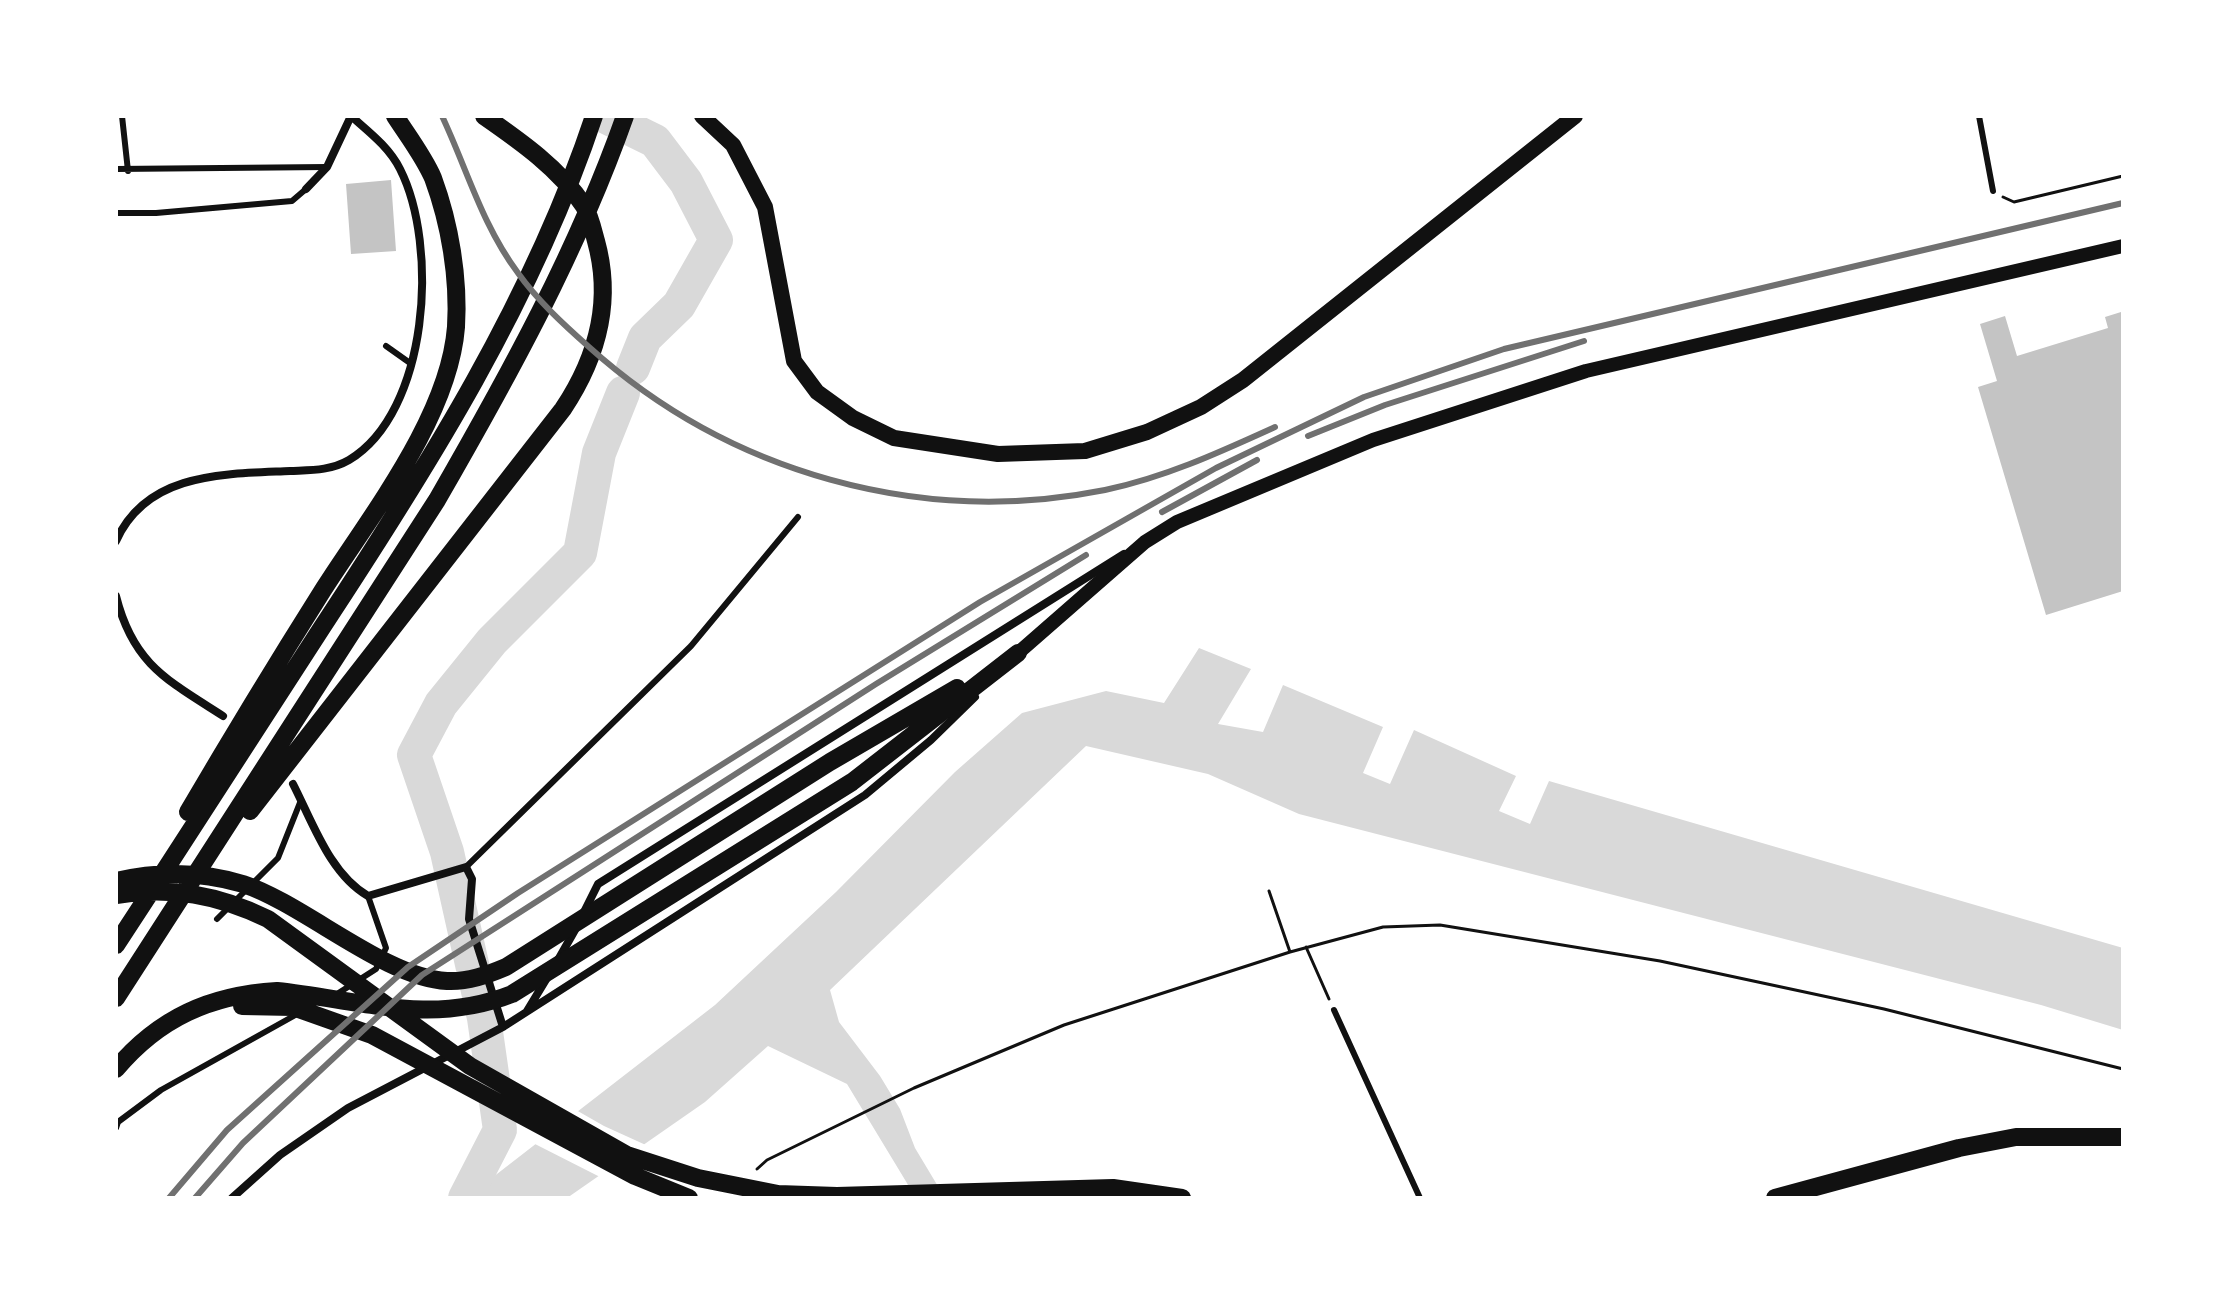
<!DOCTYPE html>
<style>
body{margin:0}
#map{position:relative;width:2239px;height:1314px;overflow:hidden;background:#fff;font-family:"PT Sans",sans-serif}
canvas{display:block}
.frame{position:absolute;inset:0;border:118px solid #fff;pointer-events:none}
</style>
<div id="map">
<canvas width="2239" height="1314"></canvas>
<div class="frame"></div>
</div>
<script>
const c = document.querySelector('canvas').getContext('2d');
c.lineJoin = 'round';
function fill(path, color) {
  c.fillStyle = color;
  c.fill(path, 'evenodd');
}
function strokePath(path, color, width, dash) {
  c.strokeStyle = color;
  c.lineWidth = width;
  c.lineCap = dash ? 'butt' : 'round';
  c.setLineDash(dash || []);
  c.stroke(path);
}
const water = new Path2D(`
 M 1199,648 L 1251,669 L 1218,724 L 1263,732 L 1283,685 L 1383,727 L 1363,773 L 1390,784 L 1414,730 L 1516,776 L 1499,811 L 1530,824 L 1549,781 L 2123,948 L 2123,1030 L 2041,1005 L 1299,814 L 1208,774 L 1086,746 L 830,990 L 839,1022 L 880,1076 L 900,1109 L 915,1148 L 945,1198 L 916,1198 L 847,1084 L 768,1046 L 705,1102 L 567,1198 L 466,1198 L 715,1005 L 836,892 L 955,772 L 1022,713 L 1106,691 L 1164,703 Z`);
const pier = new Path2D(`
 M 576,1110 L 604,1126 L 648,1146 L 602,1178 L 533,1143 Z`);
const river = new Path2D(`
 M 604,116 L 655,141 L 686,182 L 716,240 L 679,305 L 645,338 L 633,368
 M 465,1198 L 500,1130 L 484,1018 L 447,852 L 414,755 L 441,704 L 492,641 L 580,553 L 599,453 L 623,393`);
const building = new Path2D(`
 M 391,180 L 396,251 L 351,254 L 346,184 Z
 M 2121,312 L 2123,591 L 2046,615 L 1978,387 L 1997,381 L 1980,324 L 2005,316 L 2017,356 L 2108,328 L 2105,317 Z`);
const path = new Path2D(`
 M 2003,197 L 2014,202 L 2123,176
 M 1269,891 L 1290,952
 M 1306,947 L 1329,999
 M 757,1169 L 767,1160 L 914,1088 L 1064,1025 L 1290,952 L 1383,927 L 1440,925 L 1660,961 L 1884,1009 L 2123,1069`);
const service = new Path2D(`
 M 122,116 L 128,171
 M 1979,116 L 1993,191
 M 116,169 L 327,167
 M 116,213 L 156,213 L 292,201 L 306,189
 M 386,346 L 410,363
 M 466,867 L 691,646 L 798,517
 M 217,919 L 278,858 L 301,800
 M 337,994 L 376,969 L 386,948 L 368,896
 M 1334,1010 L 1420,1198
 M 116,1128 L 118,1122 L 161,1090 L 299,1013`);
const minor = new Path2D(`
 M 306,189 L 327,167 L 351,116
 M 116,541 C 147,472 224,474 290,471 C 310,470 330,471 349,460 C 429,412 439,246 400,169 C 389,147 369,132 351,116
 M 116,596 C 133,664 167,680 223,716
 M 293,784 C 313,823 330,874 368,896 L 466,867 L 472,879 L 469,919 L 503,1027
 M 583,914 L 598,884 L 1124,554
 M 558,960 L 575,930
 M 527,1011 L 547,978
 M 232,1198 L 280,1155 L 348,1108 L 503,1027 L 865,795 L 931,740 L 975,697`);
const tertiary = new Path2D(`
 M 1018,653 L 1145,542 L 1177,522 L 1373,440 L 1586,371 L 2123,246`);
const secondary = new Path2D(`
 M 702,116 L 733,145 L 765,207 L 794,361 L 817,392 L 853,418 L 894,438 L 998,454 L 1085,451 L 1147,432 L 1201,407 L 1243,380 L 1575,116`);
const primary = new Path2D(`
 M 1775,1198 L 1959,1148 L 2016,1137 L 2123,1137`);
const trunk = new Path2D(`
 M 250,811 L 563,409 C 597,358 613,302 596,241 C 593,230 590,216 584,206 C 560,169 520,141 484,116
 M 188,812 C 232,737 277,663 323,590 C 371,515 449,417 456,327 C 459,278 450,224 433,178 C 424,157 408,136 395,116
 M 116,881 C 159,871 200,871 243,884 C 304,904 385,978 447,981 C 468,982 487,975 506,967 L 830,762 L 957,688
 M 116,895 C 171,886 219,895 268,919 L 470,1066 L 627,1155 L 698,1178 L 778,1194 L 837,1196 L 1113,1188 L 1182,1198
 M 116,945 C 185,840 253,734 321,629 C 427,468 533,300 594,116
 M 116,998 L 437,500 C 509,375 577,252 625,116
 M 242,1006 L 293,1007 L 372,1035 L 635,1176 L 689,1198
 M 116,1069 C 159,1018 210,995 277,991 C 360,1000 431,1026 512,994 L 852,782 L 1018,653`);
const rail = new Path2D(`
 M 442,116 C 467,169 482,225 518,273 C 538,301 563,324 589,347 C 729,473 920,527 1105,490 C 1166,477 1220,452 1275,427
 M 1308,436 L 1385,405 L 1584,341
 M 1162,512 L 1257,460
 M 169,1198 L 227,1130 L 408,967 L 518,893 L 980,602 L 1216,468 L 1364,397 L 1504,349 L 2123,203
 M 195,1198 L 243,1143 L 422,975 L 876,684 L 1086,555`);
fill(water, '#d9d9d9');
fill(pier, '#fff');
strokePath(river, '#d9d9d9', 34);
fill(building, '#c4c4c4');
strokePath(path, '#111', 3);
strokePath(service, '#111', 6);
strokePath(minor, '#111', 8);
strokePath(tertiary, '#111', 14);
strokePath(secondary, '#111', 16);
strokePath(primary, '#111', 18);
strokePath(trunk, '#111', 18);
strokePath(rail, '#707070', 6);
</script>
